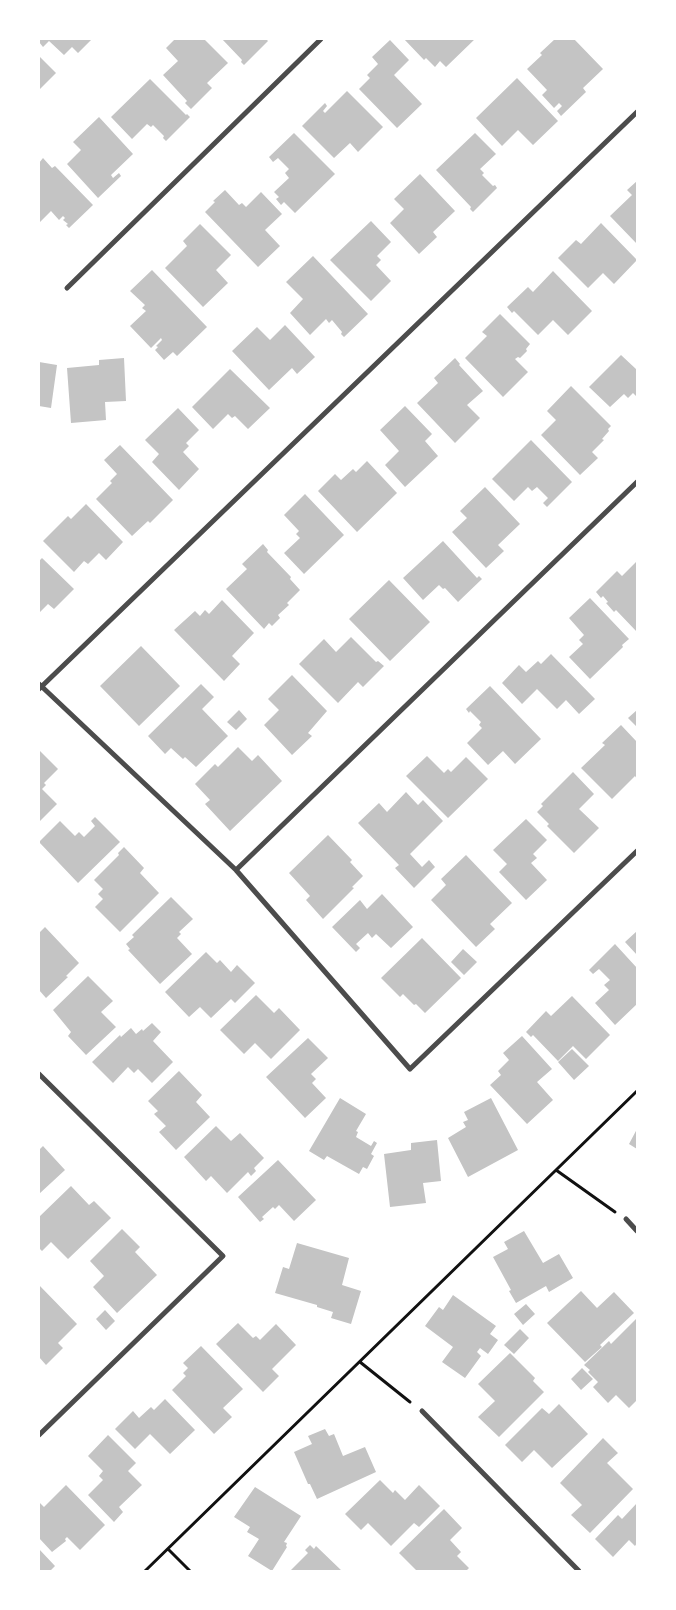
<!DOCTYPE html>
<style>
body{margin:0}
#map{position:relative;width:676px;height:1610px;overflow:hidden;background:#fff;font-family:Signika,sans-serif}
canvas{display:block}
.frame{position:absolute;inset:0;border:40px solid #fff;pointer-events:none}
</style>
<div id="map">
<canvas width="676" height="1610"></canvas>
<div class="frame"></div>
</div>
<script>
const c = document.querySelector('canvas').getContext('2d');
c.lineJoin = 'round';
function fill(path, color) {
  c.fillStyle = color;
  c.fill(path, 'evenodd');
}
function strokePath(path, color, width, dash) {
  c.strokeStyle = color;
  c.lineWidth = width;
  c.lineCap = dash ? 'butt' : 'round';
  c.setLineDash(dash || []);
  c.stroke(path);
}
const building = new Path2D(`
 M 39,39 L 92,39 L 78,53 L 72,47 L 64,55 L 49,41 L 43,47 L 39,42 Z
 M 175,39 L 204,39 L 228,63 L 207,83 L 212,88 L 191,109 L 185,103 L 187,101 L 163,75 L 178,61 L 166,48 Z
 M 222,39 L 266,39 L 268,41 L 244,65 L 241,62 L 242,60 Z
 M 404,39 L 475,39 L 446,67 L 440,61 L 435,67 L 426,58 L 424,60 Z
 M 555,39 L 574,39 L 603,69 L 583,88 L 586,92 L 561,116 L 557,111 L 562,106 L 559,103 L 554,108 L 542,95 L 547,90 L 527,69 L 542,55 L 540,53 Z
 M 390,40 L 409,60 L 394,75 L 422,104 L 397,128 L 359,89 L 370,78 L 367,75 L 378,64 L 372,57 Z
 M 39,56 L 56,73 L 39,90 Z
 M 517,78 L 558,121 L 533,145 L 518,130 L 502,146 L 476,118 Z
 M 150,79 L 186,115 L 187,114 L 190,117 L 166,141 L 163,138 L 164,136 L 153,125 L 151,127 L 147,124 L 132,139 L 111,117 Z
 M 347,91 L 383,127 L 358,152 L 350,143 L 334,158 L 302,126 L 325,103 L 327,106 L 323,111 L 325,113 Z
 M 99,117 L 133,154 L 111,175 L 113,178 L 119,173 L 121,176 L 98,198 L 67,164 L 81,150 L 73,142 Z
 M 294,133 L 335,174 L 295,213 L 284,202 L 281,205 L 276,199 L 279,197 L 274,192 L 289,178 L 285,173 L 289,169 L 278,158 L 273,162 L 269,157 Z
 M 475,133 L 496,154 L 480,169 L 484,173 L 482,175 L 493,186 L 495,185 L 497,188 L 473,212 L 470,209 L 471,207 L 436,170 Z
 M 43,158 L 52,168 L 55,166 L 93,205 L 69,228 L 66,225 L 68,224 L 63,220 L 65,218 L 63,216 L 59,220 L 51,211 L 39,223 L 39,163 Z
 M 420,174 L 455,211 L 433,232 L 437,237 L 419,254 L 390,223 L 404,209 L 394,199 Z
 M 637,181 L 637,244 L 610,216 L 632,195 L 627,190 Z
 M 225,190 L 239,205 L 242,203 L 246,207 L 261,192 L 282,214 L 265,230 L 280,246 L 258,267 L 205,212 L 215,202 L 213,201 Z
 M 371,221 L 391,242 L 377,256 L 381,260 L 376,265 L 391,281 L 371,301 L 330,260 Z
 M 601,223 L 637,260 L 614,284 L 603,273 L 588,288 L 558,258 L 576,240 L 581,244 Z
 M 200,224 L 231,255 L 216,270 L 228,283 L 203,307 L 165,268 L 187,246 L 183,241 Z
 M 313,256 L 368,314 L 344,337 L 341,334 L 342,332 L 332,320 L 329,323 L 326,319 L 310,335 L 290,313 L 303,299 L 286,282 Z
 M 152,270 L 207,327 L 177,356 L 173,352 L 164,360 L 155,350 L 158,347 L 156,346 L 162,340 L 161,338 L 151,348 L 130,326 L 146,311 L 142,308 L 145,305 L 130,291 Z
 M 553,271 L 592,311 L 568,335 L 553,320 L 538,335 L 514,311 L 512,313 L 507,307 L 528,287 L 533,292 Z
 M 500,314 L 530,344 L 526,349 L 527,351 L 520,358 L 518,357 L 515,359 L 528,372 L 503,397 L 465,358 L 487,336 L 482,332 Z
 M 285,325 L 315,357 L 297,374 L 292,368 L 269,390 L 232,351 L 257,327 L 270,340 Z
 M 621,355 L 636,369 L 637,367 L 637,397 L 633,393 L 628,398 L 624,394 L 610,407 L 589,387 Z
 M 124,358 L 126,401 L 105,402 L 106,420 L 71,423 L 67,368 L 99,365 L 99,360 Z
 M 455,358 L 460,364 L 459,365 L 483,391 L 467,405 L 480,418 L 455,443 L 417,403 L 438,383 L 434,378 Z
 M 39,362 L 57,365 L 51,408 L 39,406 Z
 M 230,369 L 270,408 L 248,429 L 235,416 L 232,418 L 228,414 L 213,429 L 192,407 Z
 M 571,386 L 611,426 L 608,429 L 609,431 L 602,439 L 604,440 L 592,452 L 598,458 L 580,475 L 541,435 L 556,420 L 547,411 Z
 M 405,406 L 432,434 L 425,441 L 438,456 L 405,487 L 385,465 L 399,451 L 380,430 Z
 M 178,408 L 199,430 L 186,443 L 189,446 L 183,452 L 199,469 L 179,490 L 152,462 L 159,454 L 145,440 Z
 M 531,440 L 572,482 L 547,507 L 543,503 L 548,498 L 537,487 L 532,491 L 528,487 L 514,501 L 492,479 Z
 M 120,445 L 173,500 L 150,523 L 148,521 L 132,536 L 96,499 L 112,483 L 110,481 L 117,474 L 104,460 Z
 M 367,461 L 397,493 L 357,532 L 318,491 L 335,474 L 341,480 L 353,469 L 356,472 Z
 M 485,487 L 520,524 L 498,545 L 504,551 L 486,568 L 452,532 L 467,518 L 460,511 Z
 M 305,494 L 344,535 L 304,574 L 284,553 L 300,538 L 296,534 L 299,531 L 284,515 Z
 M 86,504 L 123,542 L 106,560 L 99,553 L 88,564 L 84,561 L 74,572 L 43,541 L 68,516 L 71,519 Z
 M 443,541 L 477,578 L 479,576 L 482,579 L 458,602 L 445,588 L 443,589 L 439,585 L 423,600 L 403,578 Z
 M 263,544 L 268,550 L 267,552 L 291,577 L 290,579 L 300,590 L 287,603 L 289,605 L 278,615 L 280,618 L 272,626 L 269,623 L 264,629 L 226,589 L 247,569 L 242,564 Z
 M 42,558 L 74,589 L 54,609 L 48,604 L 39,613 L 39,561 Z
 M 637,561 L 637,632 L 616,610 L 614,612 L 606,603 L 608,602 L 603,596 L 601,598 L 596,592 L 617,571 L 622,576 Z
 M 389,580 L 430,622 L 390,661 L 349,619 Z
 M 590,598 L 629,639 L 622,645 L 623,647 L 590,679 L 569,657 L 583,644 L 579,640 L 584,635 L 569,618 Z
 M 222,600 L 254,633 L 232,656 L 240,664 L 224,681 L 174,630 L 195,611 L 200,616 L 205,610 L 209,614 Z
 M 351,637 L 376,662 L 378,661 L 384,666 L 363,687 L 358,682 L 338,703 L 299,664 L 324,639 L 336,652 Z
 M 141,646 L 180,686 L 139,726 L 100,686 Z
 M 551,654 L 595,699 L 579,714 L 566,700 L 557,709 L 537,689 L 522,704 L 502,683 L 519,665 L 526,672 L 538,661 L 541,664 Z
 M 292,675 L 327,711 L 308,733 L 312,736 L 292,755 L 264,725 L 279,710 L 268,699 Z
 M 201,684 L 214,697 L 202,709 L 228,736 L 196,767 L 185,757 L 183,759 L 171,748 L 165,754 L 148,736 Z
 M 490,686 L 541,739 L 515,764 L 503,751 L 488,765 L 467,743 L 482,728 L 479,725 L 481,722 L 470,711 L 469,713 L 466,709 Z
 M 239,710 L 247,719 L 236,730 L 227,722 Z
 M 637,710 L 637,727 L 628,718 Z
 M 621,725 L 637,742 L 637,779 L 635,776 L 612,799 L 581,768 L 605,745 L 602,743 Z
 M 238,747 L 252,761 L 258,755 L 282,781 L 230,831 L 205,804 L 210,800 L 195,784 L 215,764 L 218,767 Z
 M 39,750 L 58,769 L 44,783 L 46,785 L 42,789 L 57,804 L 39,822 Z
 M 427,756 L 444,773 L 448,769 L 451,772 L 466,757 L 488,779 L 448,818 L 406,776 Z
 M 573,772 L 594,794 L 579,809 L 599,828 L 574,853 L 547,826 L 549,824 L 537,812 L 543,806 L 541,804 Z
 M 406,792 L 418,805 L 423,800 L 443,821 L 410,854 L 422,867 L 429,860 L 435,867 L 414,888 L 395,868 L 399,865 L 358,823 L 379,803 L 387,812 Z
 M 95,817 L 120,842 L 78,883 L 39,842 L 60,821 L 75,836 L 79,832 L 84,837 L 95,826 L 91,821 Z
 M 526,819 L 547,840 L 533,854 L 537,858 L 531,863 L 547,880 L 526,900 L 499,872 L 507,864 L 493,850 Z
 M 328,835 L 352,860 L 350,862 L 363,876 L 352,887 L 354,888 L 323,919 L 306,900 L 310,896 L 289,873 Z
 M 124,847 L 144,868 L 140,873 L 159,893 L 120,932 L 95,907 L 103,899 L 98,894 L 103,889 L 94,880 L 119,855 L 118,853 Z
 M 466,855 L 512,903 L 490,924 L 495,929 L 476,947 L 431,900 L 446,885 L 441,879 Z
 M 382,894 L 413,927 L 391,948 L 376,934 L 372,938 L 368,933 L 356,944 L 360,948 L 356,952 L 332,927 L 360,900 L 367,909 Z
 M 171,897 L 193,919 L 179,932 L 181,934 L 177,938 L 192,954 L 160,984 L 128,950 L 130,949 L 126,944 L 134,937 L 132,935 Z
 M 45,927 L 79,963 L 66,976 L 68,977 L 46,998 L 39,990 L 39,933 Z
 M 637,931 L 637,955 L 625,942 Z
 M 422,938 L 461,978 L 425,1013 L 416,1004 L 414,1005 L 403,994 L 400,997 L 381,978 Z
 M 615,944 L 637,968 L 637,1004 L 615,1025 L 595,1003 L 609,990 L 604,985 L 610,980 L 599,969 L 593,974 L 589,970 Z
 M 463,949 L 477,962 L 464,975 L 451,962 Z
 M 206,952 L 217,963 L 220,960 L 231,972 L 237,965 L 255,983 L 235,1003 L 231,999 L 211,1018 L 200,1007 L 189,1017 L 165,992 Z
 M 88,976 L 113,1001 L 101,1012 L 116,1027 L 86,1055 L 68,1036 L 71,1032 L 53,1010 Z
 M 256,995 L 274,1013 L 279,1008 L 300,1030 L 271,1059 L 255,1043 L 244,1054 L 220,1030 Z
 M 572,996 L 610,1035 L 586,1059 L 573,1046 L 558,1061 L 533,1035 L 531,1037 L 526,1032 L 546,1011 L 551,1016 Z
 M 152,1023 L 161,1032 L 153,1041 L 173,1062 L 152,1083 L 138,1069 L 134,1073 L 128,1067 L 113,1083 L 92,1062 L 120,1035 L 121,1037 L 131,1028 L 136,1034 L 142,1029 L 143,1031 Z
 M 522,1036 L 552,1069 L 537,1082 L 553,1100 L 527,1124 L 490,1085 L 501,1075 L 498,1071 L 509,1060 L 503,1053 Z
 M 308,1038 L 328,1058 L 311,1074 L 316,1079 L 312,1083 L 326,1098 L 305,1118 L 266,1077 Z
 M 572,1049 L 589,1066 L 574,1080 L 558,1062 Z
 M 179,1071 L 202,1095 L 196,1102 L 210,1117 L 176,1150 L 159,1132 L 166,1126 L 154,1114 L 158,1111 L 148,1101 Z
 M 340,1098 L 366,1114 L 356,1131 L 358,1132 L 356,1137 L 371,1146 L 374,1141 L 377,1143 L 371,1154 L 374,1156 L 367,1169 L 363,1167 L 359,1174 L 327,1156 L 324,1160 L 309,1151 Z
 M 491,1098 L 518,1150 L 468,1177 L 448,1138 L 466,1127 L 463,1122 L 468,1120 L 464,1112 Z
 M 216,1126 L 231,1141 L 240,1133 L 264,1158 L 254,1168 L 256,1171 L 251,1176 L 248,1172 L 227,1193 L 211,1176 L 206,1181 L 184,1157 Z
 M 637,1129 L 637,1149 L 629,1144 Z
 M 437,1140 L 441,1181 L 423,1183 L 426,1203 L 390,1207 L 384,1154 L 411,1150 L 411,1143 Z
 M 43,1146 L 65,1170 L 39,1194 L 39,1150 Z
 M 278,1160 L 316,1200 L 294,1221 L 279,1205 L 275,1209 L 273,1207 L 262,1217 L 264,1219 L 260,1222 L 238,1197 Z
 M 71,1186 L 89,1205 L 94,1201 L 111,1218 L 68,1259 L 51,1242 L 42,1251 L 39,1248 L 39,1217 Z
 M 122,1229 L 140,1247 L 135,1252 L 157,1275 L 117,1313 L 93,1287 L 104,1276 L 90,1261 Z
 M 524,1231 L 543,1263 L 559,1254 L 573,1278 L 549,1292 L 546,1286 L 516,1303 L 509,1291 L 511,1290 L 493,1257 L 508,1249 L 504,1242 Z
 M 297,1243 L 349,1258 L 342,1285 L 361,1291 L 351,1324 L 331,1318 L 333,1312 L 317,1307 L 317,1305 L 275,1293 L 283,1267 L 289,1269 Z
 M 39,1285 L 77,1324 L 58,1343 L 63,1348 L 46,1365 L 39,1357 Z
 M 581,1291 L 597,1308 L 614,1292 L 634,1313 L 600,1345 L 602,1347 L 585,1362 L 547,1323 Z
 M 453,1295 L 496,1326 L 490,1334 L 498,1340 L 488,1354 L 480,1348 L 477,1352 L 481,1356 L 465,1378 L 442,1362 L 453,1347 L 425,1326 L 439,1307 L 443,1310 Z
 M 526,1304 L 535,1314 L 523,1325 L 514,1314 Z
 M 105,1310 L 115,1321 L 106,1330 L 96,1319 Z
 M 637,1318 L 637,1400 L 629,1408 L 616,1395 L 608,1403 L 593,1387 L 598,1382 L 588,1372 L 590,1370 L 584,1365 L 609,1341 L 611,1344 Z
 M 238,1323 L 253,1338 L 256,1336 L 260,1340 L 276,1324 L 296,1345 L 272,1369 L 279,1376 L 263,1392 L 216,1344 Z
 M 520,1329 L 529,1338 L 514,1354 L 504,1345 Z
 M 201,1346 L 243,1389 L 223,1408 L 232,1417 L 214,1434 L 172,1390 L 186,1376 L 183,1373 L 188,1368 L 183,1363 Z
 M 510,1353 L 535,1378 L 533,1381 L 544,1392 L 499,1437 L 478,1417 L 495,1401 L 478,1384 Z
 M 582,1368 L 593,1379 L 581,1390 L 571,1379 Z
 M 165,1399 L 195,1430 L 170,1454 L 150,1434 L 135,1449 L 115,1429 L 133,1411 L 139,1418 L 151,1407 L 154,1410 Z
 M 559,1404 L 588,1434 L 552,1468 L 534,1450 L 522,1462 L 505,1445 L 542,1408 L 549,1414 Z
 M 325,1429 L 329,1436 L 334,1434 L 343,1456 L 365,1447 L 376,1472 L 317,1499 L 310,1484 L 308,1484 L 294,1452 L 312,1444 L 308,1436 Z
 M 108,1435 L 136,1463 L 128,1471 L 142,1485 L 119,1507 L 123,1512 L 114,1522 L 88,1495 L 103,1480 L 99,1476 L 103,1471 L 88,1456 Z
 M 603,1438 L 618,1453 L 607,1463 L 633,1489 L 590,1533 L 571,1515 L 582,1505 L 560,1483 Z
 M 380,1480 L 393,1493 L 395,1490 L 405,1500 L 419,1485 L 440,1506 L 419,1527 L 414,1523 L 391,1546 L 368,1523 L 361,1530 L 345,1514 Z
 M 66,1485 L 105,1525 L 80,1550 L 67,1537 L 65,1539 L 66,1541 L 52,1552 L 39,1538 L 39,1502 L 44,1507 Z
 M 255,1487 L 301,1516 L 284,1542 L 287,1543 L 286,1546 L 287,1547 L 272,1571 L 248,1556 L 259,1539 L 247,1532 L 250,1527 L 234,1517 Z
 M 637,1503 L 637,1543 L 635,1546 L 629,1540 L 613,1557 L 595,1539 L 618,1515 L 622,1519 Z
 M 444,1509 L 462,1528 L 450,1540 L 461,1552 L 457,1556 L 469,1568 L 466,1571 L 417,1571 L 399,1553 Z
 M 310,1545 L 314,1549 L 316,1546 L 342,1571 L 290,1571 L 308,1553 L 305,1550 Z
 M 39,1549 L 55,1566 L 50,1571 L 39,1571 Z`);
const path = new Path2D(`
 M 556,1170 L 615,1212
 M 360,1362 L 410,1402
 M 168,1549 L 190,1571
 M 145,1571 L 637,1091`);
const minor = new Path2D(`
 M 67,288 L 321,39
 M 39,684 L 236,870 L 410,1069 L 637,851
 M 39,689 L 637,112
 M 236,870 L 637,482
 M 39,1074 L 223,1256 L 39,1435
 M 626,1219 L 637,1231
 M 422,1411 L 579,1571`);
fill(building, '#c4c4c4');
strokePath(path, '#111', 3);
strokePath(minor, '#4c4c4c', 5);
</script>
